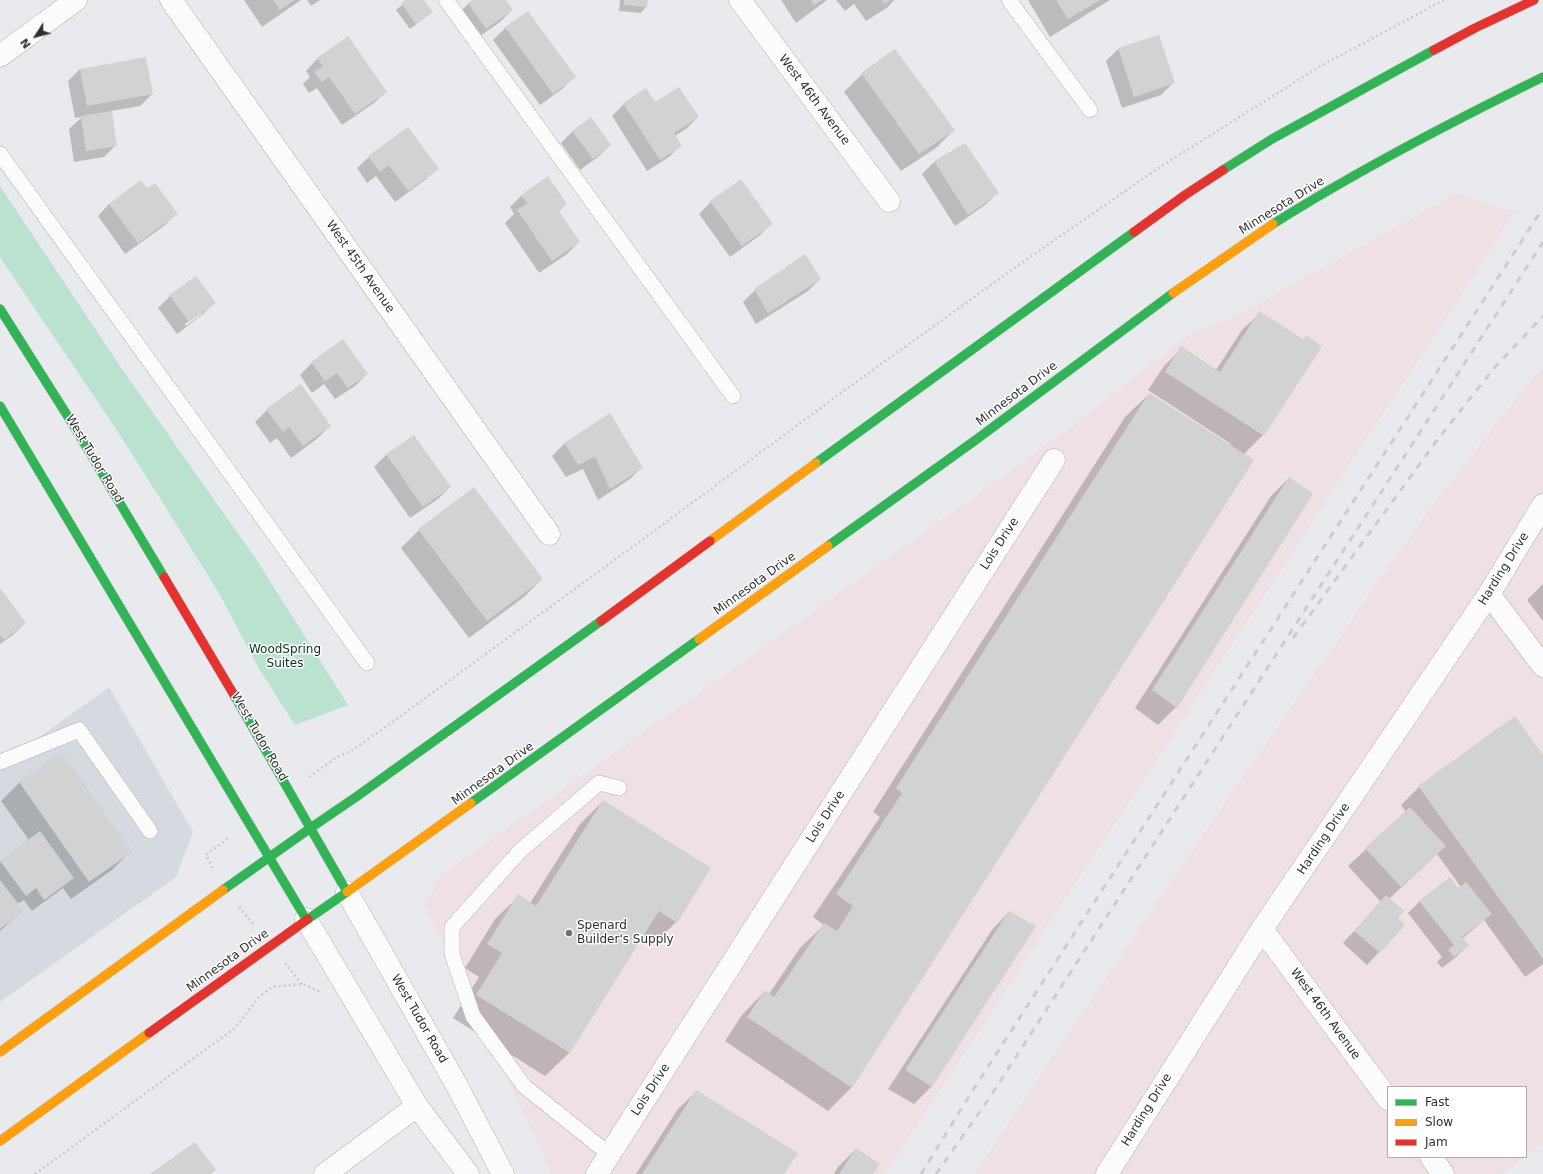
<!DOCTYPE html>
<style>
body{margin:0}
#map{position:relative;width:1543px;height:1174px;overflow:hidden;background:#e8eaed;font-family:"DejaVu Sans",sans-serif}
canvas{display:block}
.legend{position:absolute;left:1387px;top:1086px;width:140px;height:72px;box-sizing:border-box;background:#fff;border:1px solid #abacad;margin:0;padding:5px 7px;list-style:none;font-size:12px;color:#2e2f31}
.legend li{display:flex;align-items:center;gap:8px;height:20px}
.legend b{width:20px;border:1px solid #abacad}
.north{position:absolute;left:16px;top:16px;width:40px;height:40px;-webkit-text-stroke:3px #fff;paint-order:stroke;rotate:234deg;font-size:11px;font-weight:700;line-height:16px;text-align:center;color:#2e2f31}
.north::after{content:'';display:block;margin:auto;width:14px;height:18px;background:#2e2f31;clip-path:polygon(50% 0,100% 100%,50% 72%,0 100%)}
</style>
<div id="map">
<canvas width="1543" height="1174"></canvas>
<ul class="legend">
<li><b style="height:5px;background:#30b455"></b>Fast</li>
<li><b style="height:5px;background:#ff9f0a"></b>Slow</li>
<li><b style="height:5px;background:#e5322d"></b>Jam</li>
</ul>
<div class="north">N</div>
</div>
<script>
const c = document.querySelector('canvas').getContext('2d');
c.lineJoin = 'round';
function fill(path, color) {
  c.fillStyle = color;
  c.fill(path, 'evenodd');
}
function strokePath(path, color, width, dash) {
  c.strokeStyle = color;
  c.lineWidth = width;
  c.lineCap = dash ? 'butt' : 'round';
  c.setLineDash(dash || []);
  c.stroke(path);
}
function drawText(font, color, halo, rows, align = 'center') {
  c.font = font + ' "DejaVu Sans",sans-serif';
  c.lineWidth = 3;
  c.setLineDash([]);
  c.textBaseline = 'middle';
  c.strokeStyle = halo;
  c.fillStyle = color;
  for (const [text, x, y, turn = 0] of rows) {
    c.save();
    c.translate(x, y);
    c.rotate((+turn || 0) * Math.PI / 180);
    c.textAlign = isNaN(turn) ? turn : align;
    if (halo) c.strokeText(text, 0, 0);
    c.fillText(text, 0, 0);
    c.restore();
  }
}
const built = new Path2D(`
 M 109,687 L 193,832 L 176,877 L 0,1002 L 0,766 Z`);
const industrial = new Path2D(`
 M 1455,194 L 1515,212 L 885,1174 L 550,1174 L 544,1155 L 425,905 L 440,876 L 819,608 L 1082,419 L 1188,335 L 1234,317 Z
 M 1543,368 L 1543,1143 L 1526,1156 L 1526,1087 L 1388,1087 L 1388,1157 L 1525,1157 L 1502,1174 L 975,1174 L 1194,848 L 1416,528 L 1533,377 Z`);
const green = new Path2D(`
 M 0,186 L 122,369 L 258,562 L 348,705 L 295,725 L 258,667 L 220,595 L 160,498 L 114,426 L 0,257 Z`);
const shadow = new Path2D(`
 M 244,0 L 301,0 L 262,27 Z
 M 307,0 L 320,0 L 311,6 Z
 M 408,0 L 423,0 L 432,12 L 410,29 L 396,10 Z
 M 473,0 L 505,0 L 512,10 L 500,22 L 473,41 L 456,15 Z
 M 620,0 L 647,0 L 646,7 L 641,13 L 619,11 Z
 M 781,0 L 827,0 L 796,23 Z
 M 836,0 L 894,0 L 888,7 L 866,21 L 854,4 L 845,11 Z
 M 1028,0 L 1110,0 L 1050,37 Z
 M 528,12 L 574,77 L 562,89 L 540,105 L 493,40 L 505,28 Z
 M 348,38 L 386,92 L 374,103 L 342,125 L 317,88 L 309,93 L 303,84 L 310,77 L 306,71 L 317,59 Z
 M 1118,49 L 1173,83 L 1161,95 L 1122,108 L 1106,61 Z
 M 80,69 L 152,94 L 140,106 L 111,111 L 116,145 L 104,157 L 74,162 L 69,129 L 82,117 L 75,118 L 68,81 Z
 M 862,74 L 954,130 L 936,148 L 901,171 L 844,92 Z
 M 624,104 L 654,104 L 698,117 L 686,129 L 675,136 L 681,145 L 669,157 L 647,171 L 612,116 Z
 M 573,131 L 610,145 L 598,157 L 580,170 L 561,143 Z
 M 964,144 L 997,193 L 985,205 L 955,226 L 922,174 L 934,162 Z
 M 369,157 L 437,169 L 425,180 L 395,202 L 376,176 L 367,183 L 357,168 Z
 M 146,190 L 176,214 L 164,226 L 125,254 L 98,216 L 109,204 Z
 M 522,195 L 566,204 L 558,212 L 579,242 L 567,254 L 539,273 L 505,223 L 514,214 L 510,207 Z
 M 711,202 L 771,224 L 759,236 L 730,257 L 699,214 Z
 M 820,279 L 808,291 L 756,324 L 743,302 L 755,290 Z
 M 170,296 L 214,303 L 202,315 L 177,334 L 158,308 ZM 202,312 L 202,314 L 186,326 L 185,324 Z
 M 1260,313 L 1263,435 L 1244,454 L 852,1087 L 828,1111 L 725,1041 L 742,1015 L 765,991 L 769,994 L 800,948 L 824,925 L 813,917 L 880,817 L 873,812 L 1125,417 L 1149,394 L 1230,446 L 1231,444 L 1148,390 L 1164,366 L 1182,348 L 1216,370 L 1242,330 Z
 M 312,363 L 367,374 L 355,386 L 335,399 L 324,384 L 312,393 L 300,375 Z
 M 267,410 L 330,426 L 318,438 L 291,458 L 277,438 L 270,443 L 255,422 Z
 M 610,415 L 642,467 L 630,479 L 598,500 L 583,469 L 566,477 L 552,456 L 564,444 Z
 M 413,436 L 450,487 L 438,499 L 410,518 L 374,467 L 386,455 Z
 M 1289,478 L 1176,707 L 1158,725 L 1135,708 L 1271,496 Z
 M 419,530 L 542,579 L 524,597 L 469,638 L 401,548 Z
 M 1543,584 L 1543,621 L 1527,600 Z
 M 0,590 L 25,623 L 13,635 L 0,644 Z
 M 61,754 L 130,852 L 112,870 L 71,899 L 63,888 L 32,911 L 24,900 L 17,904 L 22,911 L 0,931 L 0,862 L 29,840 L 1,801 L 19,783 Z
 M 1543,757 L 1543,964 L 1525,977 L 1484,920 L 1462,939 L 1468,945 L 1456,957 L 1442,968 L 1437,962 L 1442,957 L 1408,913 L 1420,901 L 1461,887 L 1437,854 L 1389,899 L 1396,918 L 1404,925 L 1367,965 L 1343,943 L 1381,902 L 1348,866 L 1406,812 L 1401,805 L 1419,787 Z
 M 603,801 L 676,922 L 653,945 L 641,938 L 569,1053 L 545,1076 L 453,1018 L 479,977 L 465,968 L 495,919 L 519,896 L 530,903 L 580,824 Z
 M 1009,912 L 932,1086 L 914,1104 L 888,1089 L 992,930 Z
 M 696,1092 L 783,1174 L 636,1174 L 678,1109 Z
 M 856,1149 L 872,1174 L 834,1174 L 838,1167 Z`);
const building = new Path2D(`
 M 273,0 L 294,0 L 280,10 Z
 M 406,0 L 424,0 L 433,12 L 416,24 L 401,3 Z
 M 472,0 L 506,0 L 513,10 L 486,29 L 468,3 Z
 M 624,0 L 648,0 L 647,7 L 624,5 Z
 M 811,0 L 822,0 L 814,5 Z
 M 882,0 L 890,0 L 885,4 Z
 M 1056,0 L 1100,0 L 1068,19 Z
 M 528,11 L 576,77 L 553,94 L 505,27 Z
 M 1159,35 L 1175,83 L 1134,97 L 1118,48 Z
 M 348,36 L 387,92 L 355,114 L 329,77 L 322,82 L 314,72 L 323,66 L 317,58 Z
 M 895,49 L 955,130 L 919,154 L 861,73 Z
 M 146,57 L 153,94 L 87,106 L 80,69 Z
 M 679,87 L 699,117 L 674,133 L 682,146 L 660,160 L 623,103 L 646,88 L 655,102 Z
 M 112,111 L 117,146 L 86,151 L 81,116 Z
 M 591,117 L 611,145 L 593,159 L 572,131 Z
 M 408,127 L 439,169 L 408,191 L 389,165 L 380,172 L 368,156 Z
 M 965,143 L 999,193 L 968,215 L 934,161 Z
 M 548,176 L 567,204 L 558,210 L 580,242 L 552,261 L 517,210 L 527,203 L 521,195 Z
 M 741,179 L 773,224 L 742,246 L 710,201 Z
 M 141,180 L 147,188 L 155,183 L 178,214 L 138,243 L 109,204 Z
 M 805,254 L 821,279 L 768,313 L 754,289 Z
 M 196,276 L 216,303 L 189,322 L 169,295 Z
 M 1259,311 L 1303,339 L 1306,335 L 1322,346 L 1264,436 L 1165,372 L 1181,346 L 1220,372 Z
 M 343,339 L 368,374 L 348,388 L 337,373 L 325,381 L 311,362 Z
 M 301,384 L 331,426 L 303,446 L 289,427 L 283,432 L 266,409 Z
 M 1149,393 L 1254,460 L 852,1088 L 747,1017 L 765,990 L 774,997 L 824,923 L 837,931 L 853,906 L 836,894 L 902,793 L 896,788 Z
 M 610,413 L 643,468 L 610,489 L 595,457 L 578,465 L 564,443 Z
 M 414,435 L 451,487 L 423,507 L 386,454 Z
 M 1289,477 L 1313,494 L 1177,708 L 1152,690 Z
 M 474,487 L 543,579 L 487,621 L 418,529 Z
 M 0,588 L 26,623 L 4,640 L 0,635 Z
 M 1515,716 L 1543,755 L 1543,959 L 1418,786 Z
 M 61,752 L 132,852 L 89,882 L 19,782 Z
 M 603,800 L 711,868 L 677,923 L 659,911 L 570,1053 L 476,995 L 502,953 L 487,944 L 518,894 L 536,906 Z
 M 1410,807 L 1446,846 L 1401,887 L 1365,848 Z
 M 40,831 L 74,878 L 44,900 L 36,888 L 26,896 L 0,861 Z
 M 1450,877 L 1458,888 L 1466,882 L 1492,914 L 1462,937 L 1469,945 L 1454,957 L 1448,950 L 1454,945 L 1419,901 Z
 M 0,880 L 24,911 L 0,929 Z
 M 1386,895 L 1404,911 L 1398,918 L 1405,925 L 1380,953 L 1354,931 Z
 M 1009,911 L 1036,926 L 932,1087 L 905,1070 Z
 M 696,1090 L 798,1153 L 784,1174 L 642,1174 Z
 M 195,1142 L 216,1170 L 211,1174 L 150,1174 Z
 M 856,1148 L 880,1164 L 873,1174 L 839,1174 Z`);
const path = new Path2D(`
 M 309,777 L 337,757 L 351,751 L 394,721 L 650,534 L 830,401 L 1020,264 L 1160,167 L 1319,67 L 1444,0
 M 213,868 L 206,855 L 228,838
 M 239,907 L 255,926
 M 285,963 L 302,984
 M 35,1174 L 235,1028 L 260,996 L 272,987 L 302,984 L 321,992`);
const lane = new Path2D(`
 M 446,0 L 733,396
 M 1009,0 L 1090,110
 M 0,154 L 367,663
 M 0,762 L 79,730 L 150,831
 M 609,1154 L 524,1086 L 473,1016 L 452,954 L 452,927 L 520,851 L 599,783 L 619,788`);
const street = new Path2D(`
 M 171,0 L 549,534
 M 740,0 L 889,201
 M 0,56 L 76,0
 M 1489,594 L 1543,666
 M 347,892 L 456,1084 L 503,1174
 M 306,919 L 417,1106 L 468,1174
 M 1262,929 L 1388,1099
 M 1431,1157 L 1443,1174
 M 325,1174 L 417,1106
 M 597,1174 L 1054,460
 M 1107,1174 L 1262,929 L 1489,594 L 1543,505`);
const fast = new Path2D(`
 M 1223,170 L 1272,139 L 1434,50
 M 1273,224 C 1360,169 1451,122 1543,77
 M 0,309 L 72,423 L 164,577
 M 0,406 L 306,919
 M 816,463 L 1134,232
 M 828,546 L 977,439 L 1173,293
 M 234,695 L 347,892 L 308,919
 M 471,803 L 699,639
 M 312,827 L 356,797 L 601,621
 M 223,890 L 312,827`);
const slow = new Path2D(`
 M 1173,293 L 1273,224
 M 710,541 L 816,463
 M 699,639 L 828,546
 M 347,892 L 471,803
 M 0,1052 L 223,890
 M 0,1141 L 149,1033`);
const jam = new Path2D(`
 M 1434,50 L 1475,28 L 1534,0
 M 1134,232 L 1185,195 L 1223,170
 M 164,577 L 234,695
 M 601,621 L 710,541
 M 149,1033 L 308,919`);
const rail = new Path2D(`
 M 1293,638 L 1438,439 L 1495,367 L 1543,316
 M 921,1174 L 973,1090 L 1543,208
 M 936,1174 L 988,1100 L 1543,242`);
const markers = [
 [569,933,4,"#6f7073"]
];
const streetNames = [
 ["West 46th Avenue",814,100,53],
 ["Minnesota Drive",1282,206,-32],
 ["West 45th Avenue",360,267,55],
 ["Minnesota Drive",1017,394,-37],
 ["West Tudor Road",94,459,59],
 ["Lois Drive",1000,544,-57],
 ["Harding Drive",1504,569,-58],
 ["Minnesota Drive",755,584,-36],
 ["West Tudor Road",259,737,60],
 ["Minnesota Drive",493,774,-36],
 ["Lois Drive",826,817,-57],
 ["Harding Drive",1324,839,-56],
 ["Minnesota Drive",228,961,-36],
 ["West 46th Avenue",1325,1014,54],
 ["West Tudor Road",419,1019,60],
 ["Lois Drive",651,1090,-57],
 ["Harding Drive",1147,1110,-58]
];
const parkNames = [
 ["WoodSpring",285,650],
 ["Suites",285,664]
];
const poiNames = [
 ["Spenard",577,926],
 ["Builder's Supply",577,940]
];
fill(built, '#d4dae0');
fill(industrial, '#eee0e3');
fill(green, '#b9e3ce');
fill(shadow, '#0003');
fill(building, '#d0d2d4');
strokePath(lane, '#b2b4b5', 16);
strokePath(street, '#b2b4b5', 23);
strokePath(fast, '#c5c6c7', 10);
strokePath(slow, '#c5c6c7', 10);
strokePath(jam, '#c5c6c7', 10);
strokePath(path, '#c9c9ca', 2.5, [2, 3]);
strokePath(lane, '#fcfcfc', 15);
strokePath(street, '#fcfcfc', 22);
strokePath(fast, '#30b455', 9);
strokePath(slow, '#ff9f0a', 9);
strokePath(jam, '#e5322d', 9);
strokePath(rail, '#cccccd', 3, [7, 7]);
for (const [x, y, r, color] of markers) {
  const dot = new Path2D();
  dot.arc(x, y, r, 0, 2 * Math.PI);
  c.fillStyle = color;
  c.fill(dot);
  strokePath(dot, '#fff', 1.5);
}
drawText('12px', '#2e2f31', '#fff', streetNames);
drawText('12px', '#093220', '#fff', parkNames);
drawText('12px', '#2e2f31', '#fff', poiNames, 'left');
</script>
